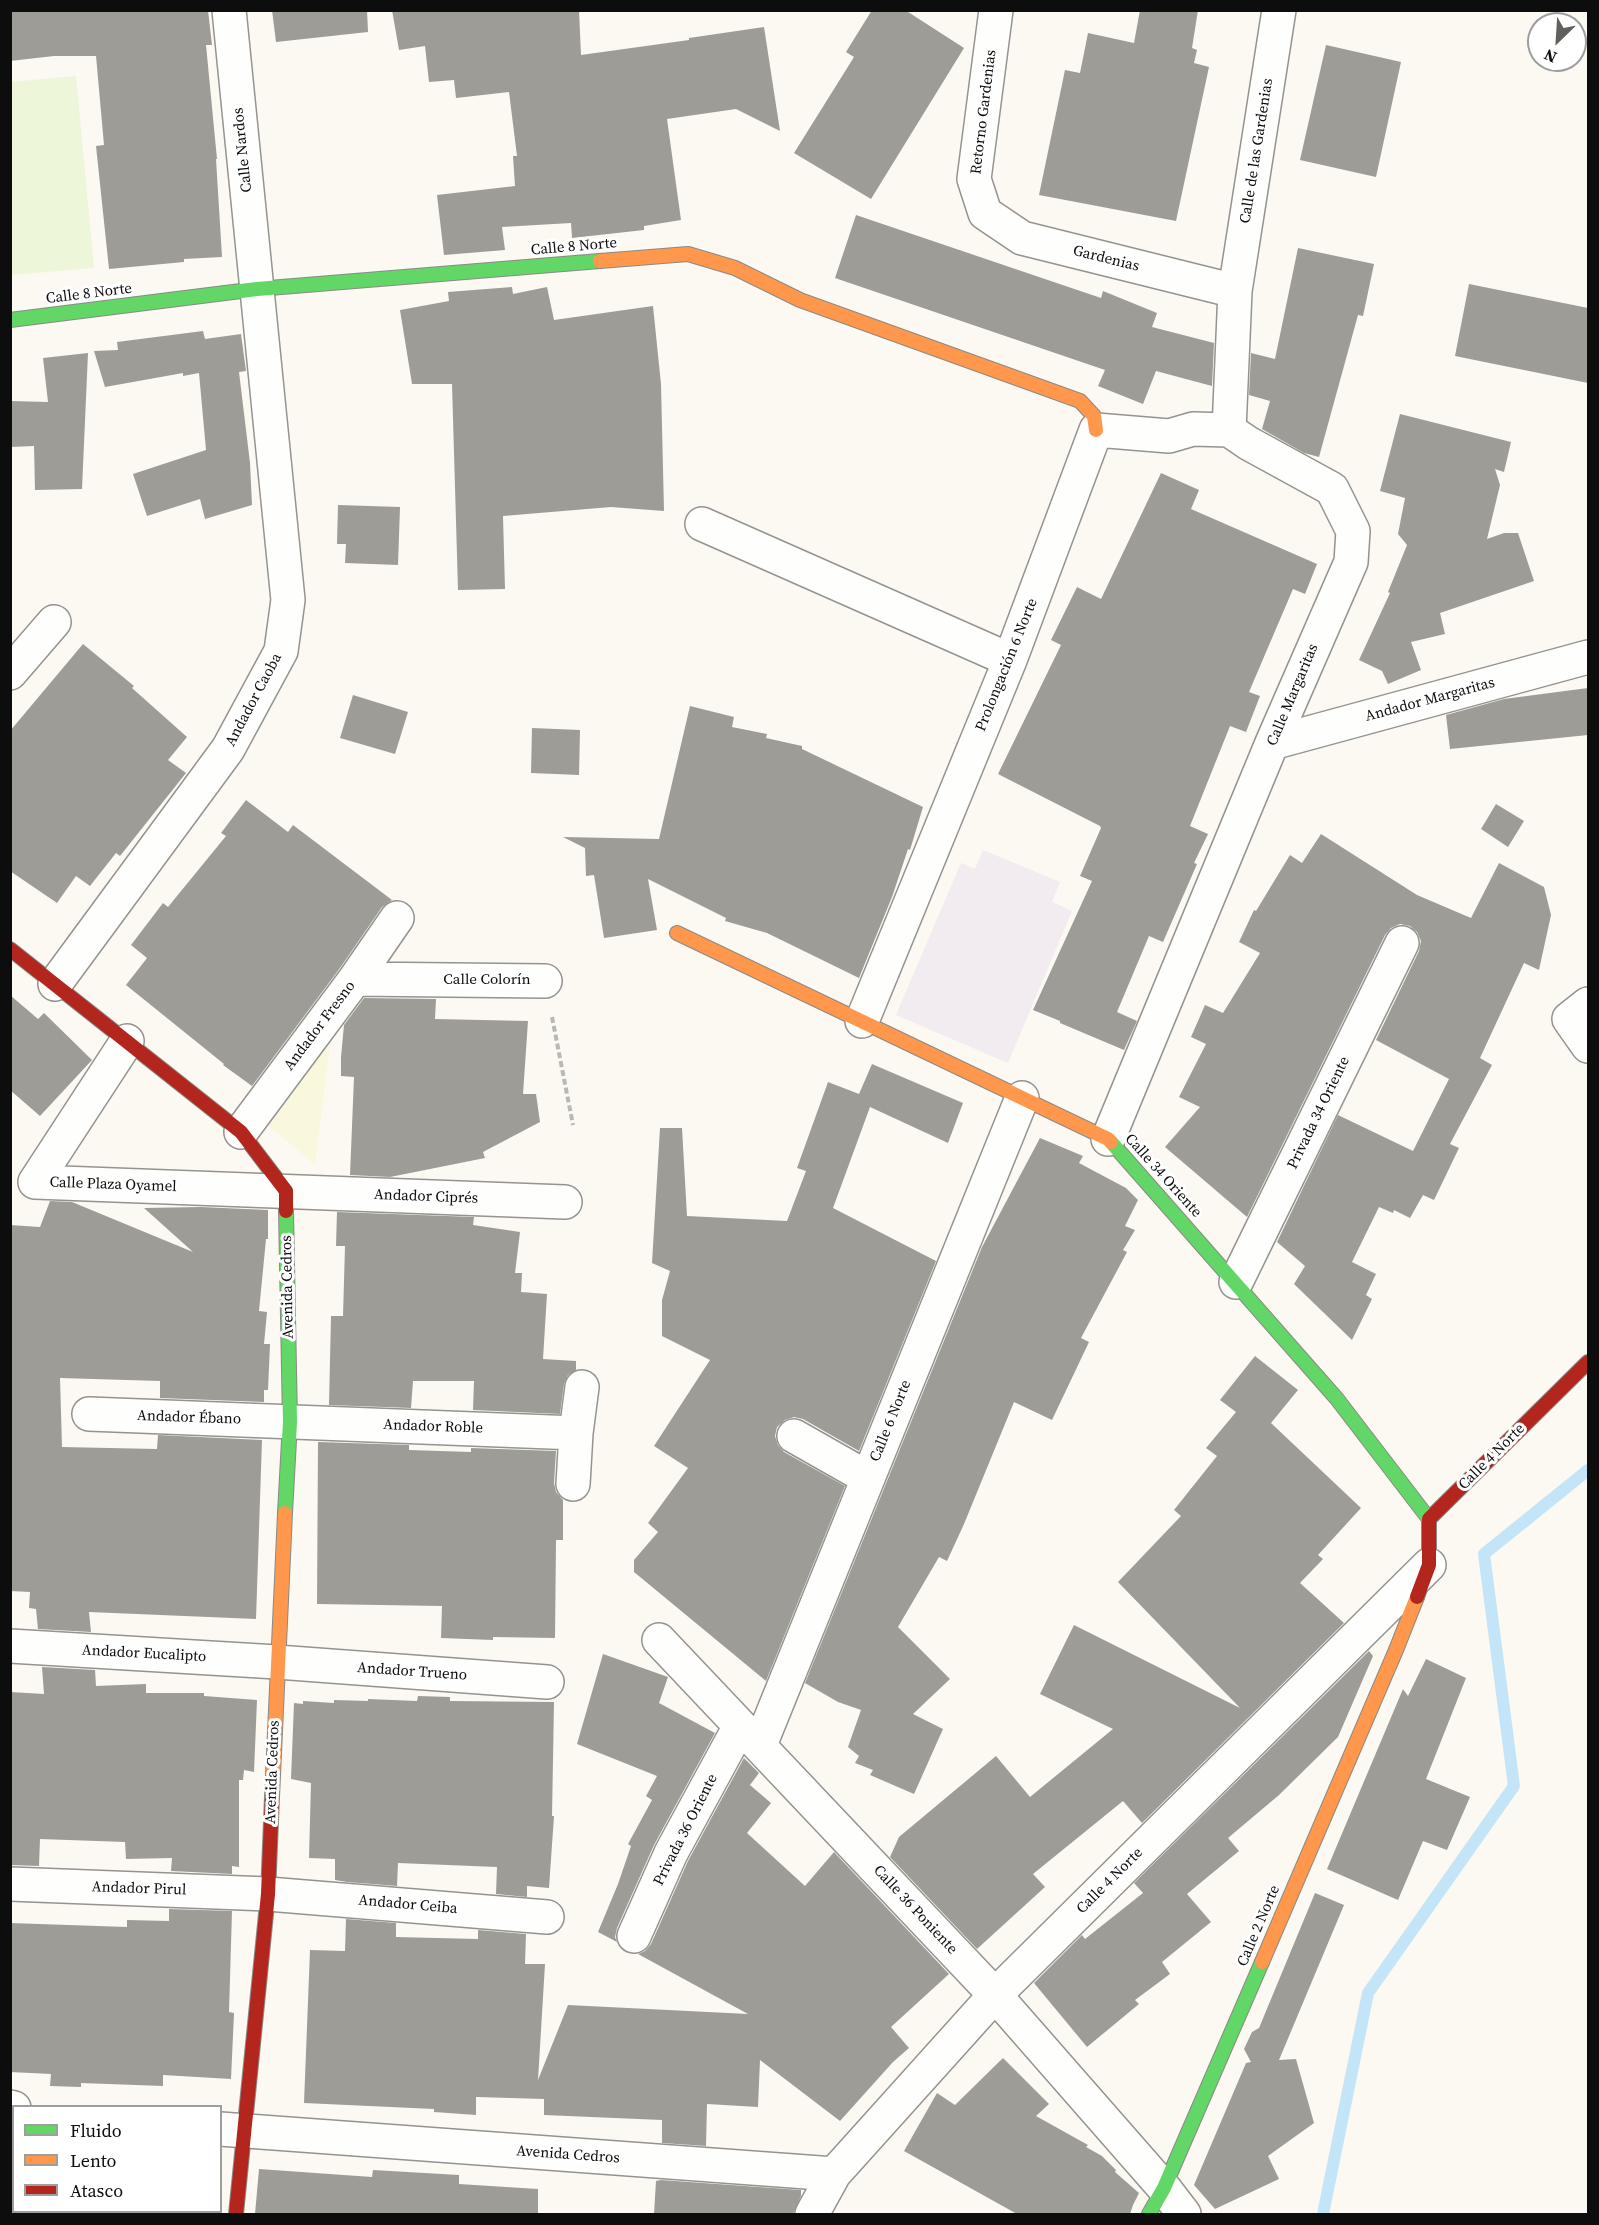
<!DOCTYPE html>
<meta charset="utf-8">
<style>
body{margin:0}
#map{position:relative;width:1599px;height:2225px;overflow:hidden;background:#fbf9f1;font-family:"Source Serif 4",serif}
canvas{display:block}
.frame{position:absolute;inset:0;border:12px solid #0d0d0d;pointer-events:none}
.legend{position:absolute;left:12px;top:2105px;width:210px;height:108px;box-sizing:border-box;background:#fff;border:2px solid #9e9e9e;margin:0;padding:8px 10px;list-style:none;font-size:18px;color:#0d0d0d}
.legend li{display:flex;align-items:center;gap:12px;height:30px}
.legend b{width:30px;border:2px solid #9e9e9e}
.north{position:absolute;left:1527px;top:12px;width:60px;height:60px;box-sizing:border-box;background:#fff;border:2px solid #9e9e9e;border-radius:50%;rotate:205deg;font-size:16px;font-weight:700;line-height:24px;text-align:center;color:#0d0d0d}
.north::after{content:'';display:block;margin:auto;width:21px;height:27px;background:#60605d;clip-path:polygon(50% 0,100% 100%,50% 72%,0 100%)}
</style>
<div id="map">
<canvas width="1599" height="2225"></canvas>
<div class="frame"></div>
<ul class="legend">
<li><b style="height:8px;background:#63d668"></b>Fluido</li>
<li><b style="height:8px;background:#ff974d"></b>Lento</li>
<li><b style="height:8px;background:#b3261e"></b>Atasco</li>
</ul>
<div class="north">N</div>
</div>
<script>
const c = document.querySelector('canvas').getContext('2d');
c.lineJoin = 'round';
function fill(path, color) {
  c.fillStyle = color;
  c.fill(path, 'evenodd');
}
function strokePath(path, color, width, dash) {
  c.strokeStyle = color;
  c.lineWidth = width;
  c.lineCap = dash ? 'butt' : 'round';
  c.setLineDash(dash || []);
  c.stroke(path);
}
function drawText(font, color, halo, rows, align = 'center') {
  c.font = font + ' "Source Serif 4",serif';
  c.lineWidth = 6;
  c.setLineDash([]);
  c.textBaseline = 'middle';
  c.strokeStyle = halo;
  c.fillStyle = color;
  for (const [text, x, y, turn = 0] of rows) {
    c.save();
    c.translate(x, y);
    c.rotate((+turn || 0) * Math.PI / 180);
    c.textAlign = isNaN(turn) ? turn : align;
    if (halo) c.strokeText(text, 0, 0);
    c.fillText(text, 0, 0);
    c.restore();
  }
}
const industrial = new Path2D(`
 M 983,850 L 1060,882 L 1052,902 L 1072,911 L 1008,1063 L 896,1015 L 961,863 L 975,869 Z`);
const farmland = new Path2D(`
 M 333,1020 L 315,1165 L 263,1121 Z`);
const pitch = new Path2D(`
 M 76,76 L 94,268 L 11,275 L 11,82 Z`);
const stream = new Path2D(`
 M 1323,2214 L 1368,1993 L 1514,1786 L 1484,1554 L 1588,1470`);
const building = new Path2D(`
 M 10,10 L 208,10 L 212,45 L 206,45 L 217,159 L 216,159 L 222,257 L 184,259 L 184,262 L 109,269 L 96,146 L 104,145 L 96,56 L 54,56 L 10,61 Z
 M 272,10 L 367,10 L 368,32 L 276,42 Z
 M 392,10 L 579,10 L 581,55 L 689,40 L 689,38 L 764,27 L 780,131 L 736,109 L 667,119 L 681,220 L 644,226 L 644,230 L 572,238 L 571,223 L 502,227 L 505,250 L 444,255 L 437,195 L 515,186 L 513,156 L 517,156 L 509,92 L 456,98 L 454,80 L 429,82 L 425,46 L 399,50 Z
 M 872,10 L 905,10 L 964,48 L 871,199 L 794,153 L 854,57 L 846,52 Z
 M 1140,10 L 1198,10 L 1192,48 L 1197,50 L 1194,63 L 1209,67 L 1176,221 L 1039,195 L 1065,70 L 1080,73 L 1088,33 L 1134,43 Z
 M 1326,45 L 1401,62 L 1376,177 L 1300,160 Z
 M 856,215 L 1101,298 L 1103,291 L 1157,313 L 1152,327 L 1214,343 L 1212,386 L 1156,371 L 1143,404 L 1098,386 L 1105,370 L 835,278 Z
 M 1298,248 L 1374,264 L 1363,316 L 1358,315 L 1319,457 L 1304,453 L 1262,429 L 1270,401 L 1249,395 L 1251,353 L 1275,359 Z
 M 1469,284 L 1588,308 L 1588,383 L 1455,356 Z
 M 512,287 L 513,294 L 547,287 L 554,320 L 653,306 L 661,384 L 664,511 L 611,507 L 503,516 L 505,589 L 458,590 L 452,384 L 412,384 L 400,310 L 449,301 L 448,292 Z
 M 203,331 L 205,339 L 241,334 L 246,371 L 239,372 L 250,463 L 252,505 L 205,519 L 200,499 L 147,516 L 133,474 L 206,450 L 199,373 L 183,376 L 183,373 L 105,387 L 94,351 L 118,350 L 117,342 Z
 M 88,353 L 82,489 L 35,490 L 34,446 L 10,447 L 10,401 L 48,402 L 43,358 Z
 M 1400,414 L 1511,442 L 1504,472 L 1495,469 L 1500,485 L 1487,539 L 1504,533 L 1518,533 L 1534,581 L 1440,613 L 1445,634 L 1411,642 L 1421,670 L 1388,684 L 1382,671 L 1359,660 L 1390,593 L 1388,592 L 1407,545 L 1398,534 L 1405,498 L 1380,491 Z
 M 1161,473 L 1199,490 L 1191,509 L 1317,564 L 1305,594 L 1293,589 L 1249,692 L 1260,696 L 1246,732 L 1230,726 L 1190,826 L 1208,834 L 1194,863 L 1197,864 L 1163,942 L 1149,936 L 1117,1012 L 1137,1021 L 1124,1050 L 1060,1023 L 1060,1021 L 1033,1010 L 1092,881 L 1080,876 L 1101,828 L 1100,826 L 998,774 L 1061,645 L 1051,640 L 1077,587 L 1101,599 Z
 M 338,505 L 400,507 L 398,565 L 345,563 L 346,544 L 337,544 Z
 M 83,644 L 134,686 L 132,688 L 187,737 L 168,760 L 186,773 L 120,856 L 116,853 L 90,886 L 76,876 L 57,903 L 10,871 L 10,731 Z
 M 1588,688 L 1588,735 L 1450,749 L 1446,715 L 1504,699 Z
 M 353,695 L 408,712 L 395,754 L 340,738 Z
 M 690,706 L 734,717 L 732,727 L 767,734 L 766,738 L 802,746 L 802,749 L 923,807 L 910,850 L 908,849 L 892,897 L 859,978 L 767,933 L 725,921 L 726,918 L 648,879 L 657,930 L 604,938 L 594,875 L 586,876 L 585,848 L 563,837 L 659,839 Z
 M 532,728 L 580,730 L 579,775 L 531,773 Z
 M 246,800 L 288,832 L 293,825 L 392,900 L 382,907 L 340,968 L 252,1086 L 223,1065 L 224,1064 L 126,985 L 147,958 L 131,945 L 163,903 L 168,907 L 226,836 L 221,833 Z
 M 1496,804 L 1524,821 L 1508,847 L 1481,829 Z
 M 1321,834 L 1417,895 L 1471,918 L 1499,863 L 1544,887 L 1551,915 L 1539,970 L 1524,963 L 1480,1058 L 1492,1065 L 1450,1144 L 1459,1148 L 1434,1200 L 1423,1195 L 1410,1218 L 1394,1210 L 1393,1213 L 1379,1207 L 1352,1262 L 1376,1274 L 1366,1295 L 1372,1299 L 1352,1340 L 1294,1284 L 1305,1266 L 1277,1242 L 1338,1115 L 1413,1151 L 1449,1079 L 1376,1040 L 1419,951 L 1421,941 L 1417,932 L 1410,926 L 1400,924 L 1391,928 L 1385,935 L 1247,1217 L 1165,1147 L 1200,1107 L 1179,1097 L 1206,1044 L 1191,1037 L 1205,1005 L 1223,1013 L 1260,953 L 1239,942 L 1254,910 L 1256,911 L 1290,855 L 1302,863 Z
 M 10,995 L 38,1019 L 44,1013 L 92,1060 L 40,1116 L 10,1090 Z
 M 364,998 L 436,999 L 435,1019 L 528,1021 L 523,1094 L 536,1094 L 540,1122 L 483,1152 L 485,1158 L 390,1177 L 350,1175 L 354,1077 L 341,1076 L 341,1057 L 344,1025 Z
 M 872,1064 L 963,1103 L 948,1143 L 870,1107 L 833,1208 L 936,1261 L 859,1451 L 803,1419 L 794,1417 L 785,1420 L 777,1427 L 775,1436 L 778,1445 L 784,1452 L 845,1486 L 766,1681 L 634,1572 L 634,1560 L 658,1532 L 648,1523 L 688,1468 L 654,1446 L 710,1360 L 662,1336 L 662,1300 L 670,1271 L 652,1263 L 660,1128 L 682,1128 L 687,1216 L 787,1221 L 806,1171 L 797,1168 L 828,1082 L 859,1094 Z
 M 1040,1138 L 1083,1156 L 1079,1163 L 1126,1188 L 1138,1200 L 1125,1226 L 1135,1230 L 1123,1250 L 1127,1252 L 1081,1338 L 1089,1342 L 1052,1420 L 1014,1402 L 964,1524 L 947,1561 L 939,1557 L 898,1627 L 950,1679 L 913,1714 L 943,1729 L 914,1794 L 870,1775 L 873,1770 L 855,1763 L 859,1756 L 848,1747 L 861,1710 L 838,1702 L 805,1683 L 982,1247 Z
 M 50,1201 L 72,1202 L 193,1252 L 144,1208 L 201,1207 L 268,1210 L 268,1239 L 266,1239 L 259,1311 L 267,1312 L 264,1344 L 270,1344 L 268,1390 L 264,1390 L 264,1402 L 160,1398 L 160,1381 L 60,1378 L 62,1447 L 157,1449 L 158,1435 L 262,1440 L 256,1619 L 89,1612 L 91,1632 L 38,1629 L 36,1609 L 29,1608 L 30,1592 L 10,1591 L 10,1225 L 40,1227 Z
 M 337,1212 L 474,1217 L 473,1225 L 520,1232 L 515,1273 L 522,1273 L 521,1292 L 547,1294 L 543,1359 L 576,1361 L 576,1370 L 568,1375 L 564,1384 L 560,1414 L 473,1410 L 474,1381 L 413,1381 L 411,1408 L 329,1405 L 331,1316 L 343,1316 L 345,1246 L 336,1246 Z
 M 1255,1356 L 1298,1390 L 1271,1423 L 1361,1508 L 1318,1555 L 1323,1559 L 1300,1583 L 1344,1623 L 1142,1823 L 1123,1801 L 1033,1874 L 1045,1887 L 977,1949 L 890,1857 L 899,1837 L 996,1756 L 1030,1797 L 1113,1729 L 1040,1694 L 1074,1625 L 1240,1708 L 1118,1582 L 1181,1516 L 1174,1510 L 1217,1456 L 1206,1448 L 1236,1412 L 1220,1400 Z
 M 318,1442 L 409,1445 L 409,1450 L 471,1452 L 471,1448 L 556,1451 L 554,1483 L 556,1492 L 563,1500 L 563,1540 L 556,1540 L 555,1638 L 493,1637 L 493,1640 L 441,1638 L 442,1606 L 317,1604 Z
 M 1369,1651 L 1373,1656 L 1338,1737 L 1279,1795 L 1228,1838 L 1239,1851 L 1187,1894 L 1211,1922 L 1162,1962 L 1170,1974 L 1135,2000 L 1139,2004 L 1087,2047 L 1034,1983 L 1082,1935 L 1085,1939 L 1143,1893 L 1134,1883 Z
 M 603,1654 L 668,1677 L 659,1703 L 715,1733 L 654,1845 L 617,1928 L 615,1937 L 617,1942 L 598,1932 L 618,1884 L 631,1846 L 628,1844 L 652,1800 L 646,1796 L 657,1776 L 577,1744 Z
 M 1426,1659 L 1466,1678 L 1426,1779 L 1470,1797 L 1447,1850 L 1423,1841 L 1398,1900 L 1327,1869 L 1403,1689 L 1408,1696 Z
 M 42,1667 L 95,1670 L 96,1686 L 146,1684 L 146,1693 L 204,1693 L 204,1696 L 257,1700 L 254,1772 L 244,1770 L 243,1780 L 239,1780 L 239,1867 L 232,1866 L 232,1874 L 171,1871 L 172,1858 L 126,1859 L 125,1842 L 40,1839 L 39,1866 L 10,1865 L 10,1692 L 44,1694 Z
 M 418,1696 L 450,1697 L 450,1701 L 554,1702 L 552,1816 L 554,1816 L 549,1888 L 527,1886 L 527,1897 L 496,1894 L 497,1867 L 398,1863 L 397,1886 L 347,1882 L 335,1880 L 335,1859 L 309,1858 L 311,1783 L 291,1779 L 294,1703 L 303,1704 L 303,1701 L 334,1703 L 334,1700 L 368,1701 L 368,1699 L 417,1701 Z
 M 744,1758 L 759,1773 L 750,1785 L 771,1803 L 747,1833 L 805,1886 L 834,1852 L 949,1974 L 891,2027 L 909,2048 L 893,2062 L 840,2121 L 760,2060 L 758,2107 L 707,2104 L 706,2146 L 662,2143 L 662,2120 L 544,2115 L 544,2099 L 476,2097 L 476,2115 L 434,2112 L 434,2109 L 304,2103 L 310,1950 L 345,1951 L 346,1919 L 396,1923 L 396,1937 L 478,1939 L 478,1930 L 526,1934 L 525,1964 L 545,1964 L 538,2080 L 568,2005 L 748,2014 L 638,1954 L 645,1951 L 651,1944 L 688,1861 Z
 M 1315,1893 L 1344,1905 L 1279,2060 L 1296,2059 L 1314,2123 L 1268,2156 L 1279,2179 L 1215,2209 L 1194,2185 L 1246,2063 L 1251,2062 L 1244,2049 L 1252,2032 L 1259,2028 Z
 M 169,1909 L 232,1911 L 229,2012 L 234,2013 L 231,2079 L 163,2075 L 163,2086 L 81,2083 L 81,2087 L 50,2086 L 51,2074 L 10,2072 L 10,1923 L 127,1927 L 127,1920 L 169,1921 Z
 M 1003,2058 L 1049,2104 L 1036,2116 L 1088,2145 L 1086,2147 L 1102,2156 L 1116,2170 L 1115,2172 L 1139,2193 L 1133,2205 L 1130,2214 L 1017,2214 L 904,2151 L 937,2093 L 955,2105 Z
 M 259,2169 L 372,2177 L 373,2170 L 459,2175 L 459,2184 L 538,2189 L 538,2214 L 255,2214 Z
 M 661,2180 L 801,2190 L 801,2196 L 793,2214 L 654,2214 L 656,2181 Z`);
const path = new Path2D(`
 M 552,1017 L 573,1125`);
const street = new Path2D(`
 M 996,10 L 974,179 L 985,213 L 1022,238 L 1235,291
 M 1229,430 L 1235,291 L 1279,10
 M 702,524 L 1010,660
 M 10,673 L 54,622
 M 1272,743 L 1588,657
 M 355,979 L 545,981
 M 55,984 L 228,749 L 281,651 L 288,600 L 229,10
 M 1588,1004 L 1569,1019 L 1588,1046
 M 862,1021 L 1010,660 L 1096,430 L 1169,436 L 1193,429 L 1229,430
 M 241,1132 L 355,979 L 397,918
 M 1108,1139 L 1272,743 L 1351,562 L 1353,531 L 1332,489 L 1248,443 L 1229,430
 M 35,1182 L 565,1202
 M 35,1182 L 127,1041
 M 1236,1282 L 1402,943
 M 89,1414 L 576,1433
 M 794,1436 L 868,1478
 M 573,1484 L 576,1433 L 582,1387
 M 659,1640 L 995,1995 L 1164,2188 L 1184,2214
 M 10,1646 L 277,1662 L 547,1682
 M 760,1745 L 1022,1098
 M 10,1884 L 268,1894 L 547,1917
 M 634,1936 L 671,1853 L 740,1726
 M 10,2107 L 14,2108
 M 220,2129 L 834,2174
 M 812,2214 L 834,2174 L 995,1995 L 1429,1565`);
const fast = new Path2D(`
 M 10,320 L 257,289 L 600,261
 M 1111,1142 L 1337,1399 L 1429,1519
 M 285,1513 L 290,1422 L 286,1211
 M 1149,2214 L 1164,2188 L 1262,1962`);
const slow = new Path2D(`
 M 600,261 L 688,254 L 735,268 L 800,300 L 1080,401 L 1094,416 L 1096,430
 M 677,933 L 1108,1139 L 1111,1142
 M 272,1797 L 285,1513
 M 1262,1962 L 1396,1650 L 1417,1597`);
const jam = new Path2D(`
 M 10,949 L 241,1132 L 286,1191 L 286,1211
 M 1417,1597 L 1429,1565 L 1429,1519 L 1588,1362
 M 236,2214 L 268,1894 L 272,1797`);
const streetNames = [
 ["Retorno Gardenias",984,112,-83],
 ["Calle Nardos",243,150,-96],
 ["Calle de las Gardenias",1257,151,-81],
 ["Calle 8 Norte",574,247,-5],
 ["Gardenias",1106,259,14],
 ["Calle 8 Norte",89,294,-7],
 ["Prolongación 6 Norte",1007,665,-68],
 ["Calle Margaritas",1293,695,-67],
 ["Andador Caoba",254,700,-62],
 ["Andador Margaritas",1430,700,-15],
 ["Calle Colorín",487,980],
 ["Andador Fresno",320,1026,-53],
 ["Privada 34 Oriente",1319,1113,-64],
 ["Calle 34 Oriente",1163,1176,48],
 ["Calle Plaza Oyamel",113,1185,2],
 ["Andador Ciprés",426,1197,2],
 ["Avenida Cedros",288,1287,-91],
 ["Andador Ébano",189,1418,2],
 ["Calle 6 Norte",891,1421,-68],
 ["Andador Roble",433,1427,2],
 ["Calle 4 Norte",1492,1457,-45],
 ["Andador Eucalipto",144,1654,3],
 ["Andador Trueno",412,1672,4],
 ["Avenida Cedros",273,1772,-88],
 ["Privada 36 Oriente",686,1830,-63],
 ["Calle 4 Norte",1110,1881,-45],
 ["Andador Pirul",139,1889,2],
 ["Andador Ceiba",408,1905,5],
 ["Calle 36 Poniente",915,1910,47],
 ["Calle 2 Norte",1259,1926,-67],
 ["Avenida Cedros",568,2155,4]
];
fill(industrial, '#f2ebef');
fill(farmland, '#f9f7dc');
fill(pitch, '#edf6d9');
strokePath(stream, '#c4e5f8', 12);
fill(building, '#9e9c97');
strokePath(street, '#949390', 36);
strokePath(fast, '#8b8a86', 16);
strokePath(slow, '#8b8a86', 16);
strokePath(jam, '#8b8a86', 16);
strokePath(path, '#b8b8b6', 4, [6, 3]);
strokePath(street, '#fefefd', 33);
strokePath(fast, '#63d668', 14);
strokePath(slow, '#ff974d', 14);
strokePath(jam, '#b3261e', 14);
drawText('15px', '#0d0d0d', '#fff', streetNames);
</script>
